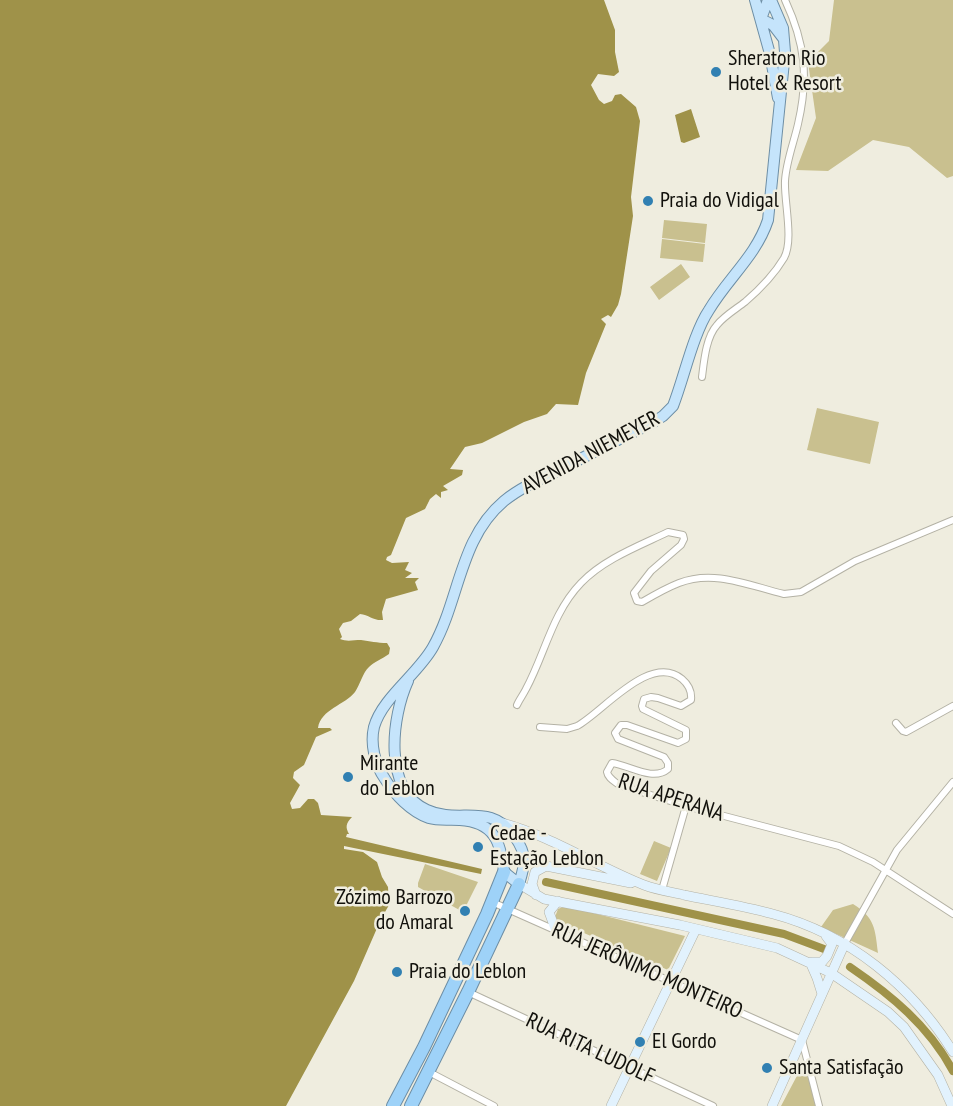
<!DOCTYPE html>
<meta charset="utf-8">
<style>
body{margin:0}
canvas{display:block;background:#efeddf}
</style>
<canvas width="953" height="1106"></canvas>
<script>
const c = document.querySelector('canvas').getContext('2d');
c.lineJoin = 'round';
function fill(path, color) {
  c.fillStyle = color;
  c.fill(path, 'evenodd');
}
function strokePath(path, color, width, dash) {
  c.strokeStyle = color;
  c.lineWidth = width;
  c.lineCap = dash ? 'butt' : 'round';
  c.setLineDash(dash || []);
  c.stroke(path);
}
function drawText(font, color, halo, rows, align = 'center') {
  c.font = font + ' "PT Sans Narrow",sans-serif';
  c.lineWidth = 5;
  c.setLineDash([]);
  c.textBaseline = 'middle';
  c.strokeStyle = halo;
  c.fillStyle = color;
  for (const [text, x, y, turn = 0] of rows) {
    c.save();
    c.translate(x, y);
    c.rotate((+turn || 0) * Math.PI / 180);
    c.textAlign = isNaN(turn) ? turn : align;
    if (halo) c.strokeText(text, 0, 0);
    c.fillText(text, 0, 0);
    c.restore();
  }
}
const green = new Path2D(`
 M 834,0 L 953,0 L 953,176 L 947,178 L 909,147 L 873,140 L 828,171 L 796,170 L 816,118 L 808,62 L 829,41 Z
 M 664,220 L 707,224 L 705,243 L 662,238 Z
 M 662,239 L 705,244 L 703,262 L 660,258 Z
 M 681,264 L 690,277 L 659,300 L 650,287 Z
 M 817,408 L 879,422 L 870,464 L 807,450 Z
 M 654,841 L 671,848 L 657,881 L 640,874 Z
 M 425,864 L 478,882 L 463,912 L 418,887 L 418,883 Z
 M 853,904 C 875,918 875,928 878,953 L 821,927 L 833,910 Z
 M 565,906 L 685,936 L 668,970 L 559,922 L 555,917 L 558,909 Z
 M 803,1071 L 807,1075 L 818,1106 L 781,1106 L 799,1072 Z`);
const water = new Path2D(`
 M 0,0 L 604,0 L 615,30 L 615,52 L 619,72 L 614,76 L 598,74 L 591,85 L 599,100 L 604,104 L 612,101 L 615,95 L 621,94 L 636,107 L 640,121 L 631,197 L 633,216 L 621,294 L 618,305 L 611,317 L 608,315 L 601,319 L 606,324 L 586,373 L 578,405 L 556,404 L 547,414 L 524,422 L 482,443 L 465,447 L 450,469 L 463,470 L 462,475 L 443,486 L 448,490 L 441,492 L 441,498 L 436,494 L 430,499 L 425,509 L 406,518 L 391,555 L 387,557 L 386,560 L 392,563 L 409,562 L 405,570 L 412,573 L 405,578 L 419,578 L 415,582 L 418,590 L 386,599 L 382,612 L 383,620 C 374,621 369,615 360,614 L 351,621 L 343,623 L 339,629 L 342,637 L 340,639 C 347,642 353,640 361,640 C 370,641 377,643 387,643 L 390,648 L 389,654 C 382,659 374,662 369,667 C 363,672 360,685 355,692 C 345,705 321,709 318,728 L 330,728 L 332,730 L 316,737 L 304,765 L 294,772 L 293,778 L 300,785 L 290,803 L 292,809 L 300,808 L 308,799 L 314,799 L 318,803 L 321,815 L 352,817 C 346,823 345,827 349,834 L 347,834 L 346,837 L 482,869 L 481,874 L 344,846 L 344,849 L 363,852 L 377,862 L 382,877 L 388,887 L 389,905 L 381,919 L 354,981 L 286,1106 L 0,1106 Z
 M 691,109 L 700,137 L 684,143 L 681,142 L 675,115 Z`);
const canal = new Path2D(`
 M 546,882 L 784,934 L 824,949
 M 850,967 C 891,995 929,1026 953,1071`);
const street = new Path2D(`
 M 702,377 C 704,361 706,337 717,325 C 724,316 736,309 745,302 C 759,290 775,273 784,258 C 794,240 784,202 785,181 C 786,162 794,142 798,124 C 809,77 805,43 785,0
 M 517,705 C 519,700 523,695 526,689 C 545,654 552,613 581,583 C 604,559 639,546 668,532 L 683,535 L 684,539 L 681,545 L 651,571 L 634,593 L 637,601 L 642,602 C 654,595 666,588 679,583 C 714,569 750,586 784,594 L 801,592 L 855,561 L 953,520
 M 896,723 L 903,731 L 906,732 L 953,706
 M 540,727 L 567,729 L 577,726 C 602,713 650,652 682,679 C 689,685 692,691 691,700 L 681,706 L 658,698 L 651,697 L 644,699 L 642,706 L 643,709 L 686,730 L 686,739 L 678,743 L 627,725 L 621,725 L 615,733 L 618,739 L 664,757 L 668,763 L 668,769 C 653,782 629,765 612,763 L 607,772 C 608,778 614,781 619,785 L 686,806 L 839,846 L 873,862 L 953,914
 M 662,890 L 686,806
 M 492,902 L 802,1040 L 819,1106
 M 845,943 L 897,850 L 953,782
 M 468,992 L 713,1106
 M 429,1072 L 494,1106`);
const secondary = new Path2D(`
 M 503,823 C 553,837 596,866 644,885 C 657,890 671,892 684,895 C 713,901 744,906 773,914 C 849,934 912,986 953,1052
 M 519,884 L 544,899 L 680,925 L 777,948 L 831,973 L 888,1012 L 904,1027 L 938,1075 L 952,1106
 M 536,895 L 532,884 L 535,872 L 546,866 L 631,883
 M 556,931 L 549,912 L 558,901
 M 810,962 L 817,978 L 822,994
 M 812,962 L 822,962 L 827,956 L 832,944 L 826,936
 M 611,1106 L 696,929
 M 772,1106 L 845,943`);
const primary = new Path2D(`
 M 755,0 L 770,54 L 778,98
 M 768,0 L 761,19 L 773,25 L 783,38
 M 408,681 C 392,716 382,790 427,810 C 458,825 491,801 515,837 C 528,856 525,864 519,884 L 504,872 C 501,842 494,822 460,820 C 450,819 439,821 429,818 C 411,812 394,794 385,779 C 375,765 370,744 374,727 C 382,698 418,674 433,647 C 460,599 459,539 504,501 C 520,488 540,479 559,470 C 590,454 621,438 652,423 L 663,416 L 673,406 C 684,378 693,334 709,310 C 728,278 756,256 768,220 L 785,52 L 783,28 L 771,0`);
const highway = new Path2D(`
 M 393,1106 L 424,1047 L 487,914 L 504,872
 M 411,1106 L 468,992 L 519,884`);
const markers = [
 [716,72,6,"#3180b2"],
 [648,201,6,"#3180b2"],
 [348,777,6,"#3180b2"],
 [478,847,6,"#3180b2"],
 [465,911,6,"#3180b2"],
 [397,972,6,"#3180b2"],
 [640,1042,6,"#3180b2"],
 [767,1068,6,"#3180b2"]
];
const poiNames = [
 ["Sheraton Rio",728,59],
 ["Hotel & Resort",728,84],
 ["Praia do Vidigal",660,201],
 ["Mirante",360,764],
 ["do Leblon",360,789],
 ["Cedae -",490,834],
 ["Estação Leblon",490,859],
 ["Zózimo Barrozo",453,898,"right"],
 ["do Amaral",453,923,"right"],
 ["Praia do Leblon",409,972],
 ["El Gordo",652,1042],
 ["Santa Satisfação",779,1068]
];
const streetNames = [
 ["AVENIDA NIEMEYER",591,453,-28],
 ["RUA APERANA",671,798,18],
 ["RUA JERÔNIMO MONTEIRO",647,971,24],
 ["RUA RITA LUDOLF",590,1049,25]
];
fill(green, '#c9c08f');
fill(water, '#9f9249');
strokePath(canal, '#9f9249', 8);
strokePath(street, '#b4b2a5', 8);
strokePath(secondary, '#b4b2a5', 10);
strokePath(primary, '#6d8ea5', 12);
strokePath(highway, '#6d8ea5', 14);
strokePath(street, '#fff', 6);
strokePath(secondary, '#e2f2fd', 9);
strokePath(primary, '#c5e4fb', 10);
strokePath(highway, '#9ed2f8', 12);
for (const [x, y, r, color] of markers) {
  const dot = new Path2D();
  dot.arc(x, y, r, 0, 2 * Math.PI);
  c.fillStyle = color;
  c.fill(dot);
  strokePath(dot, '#efeddf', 2);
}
drawText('22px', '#11100b', '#efeddf', poiNames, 'left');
drawText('22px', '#11100b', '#efeddf', streetNames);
</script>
